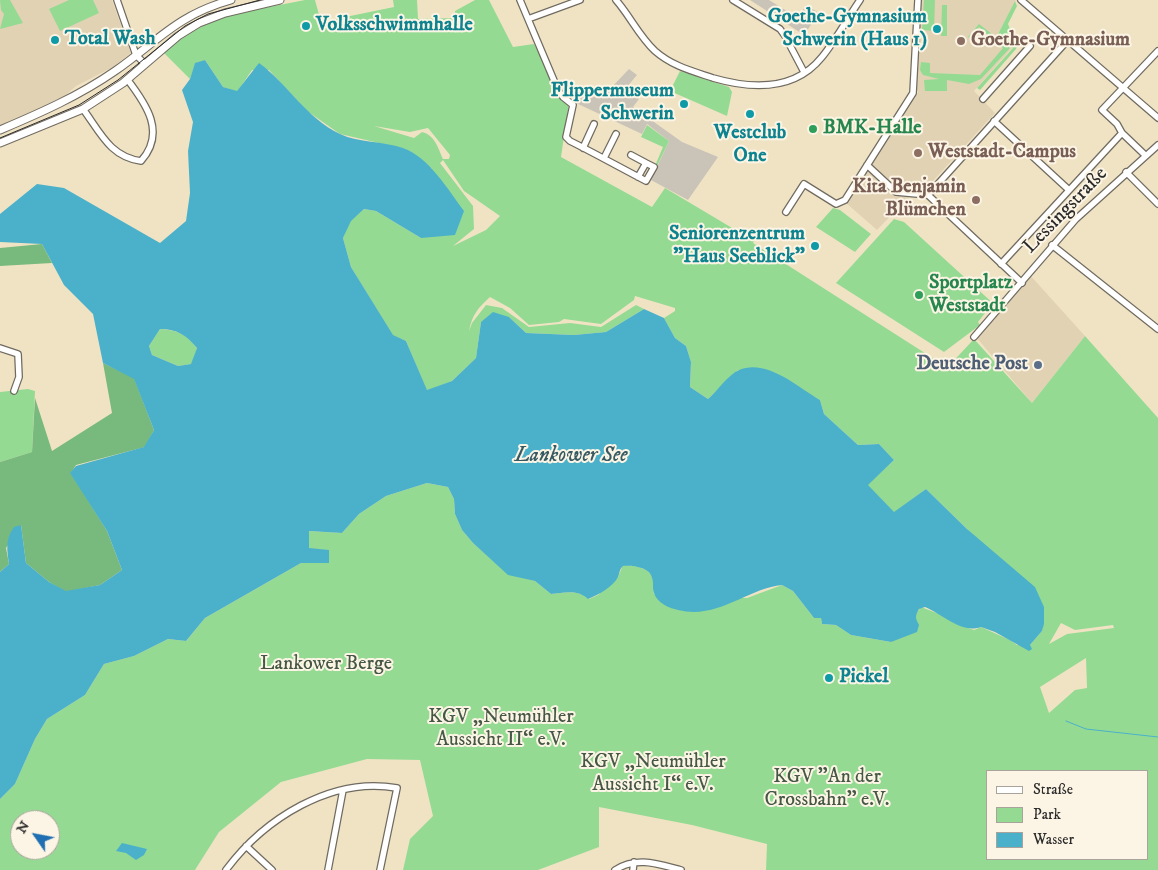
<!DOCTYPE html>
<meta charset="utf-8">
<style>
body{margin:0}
#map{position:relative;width:1158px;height:870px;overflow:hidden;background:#f0e3c4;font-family:"IM FELL DW Pica",serif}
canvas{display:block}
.legend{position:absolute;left:986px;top:770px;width:162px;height:90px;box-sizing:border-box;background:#fcf5e5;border:1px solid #a8a49b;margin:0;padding:6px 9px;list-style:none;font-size:15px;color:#2b2b2b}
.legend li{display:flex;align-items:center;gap:10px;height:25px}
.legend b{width:25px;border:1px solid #a8a49b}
.north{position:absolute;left:10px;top:810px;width:50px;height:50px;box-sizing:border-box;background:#fcf5e5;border:1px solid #a8a49b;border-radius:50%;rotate:303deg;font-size:14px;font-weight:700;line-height:20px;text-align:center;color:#2b2b2b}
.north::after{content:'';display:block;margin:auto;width:18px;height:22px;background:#1f6fb2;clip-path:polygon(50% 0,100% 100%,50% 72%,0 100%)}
</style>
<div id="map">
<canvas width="1158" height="870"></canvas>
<ul class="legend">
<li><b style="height:6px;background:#fff"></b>Straße</li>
<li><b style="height:14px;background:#95da93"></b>Park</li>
<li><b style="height:14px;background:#4bb1ca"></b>Wasser</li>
</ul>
<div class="north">N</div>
</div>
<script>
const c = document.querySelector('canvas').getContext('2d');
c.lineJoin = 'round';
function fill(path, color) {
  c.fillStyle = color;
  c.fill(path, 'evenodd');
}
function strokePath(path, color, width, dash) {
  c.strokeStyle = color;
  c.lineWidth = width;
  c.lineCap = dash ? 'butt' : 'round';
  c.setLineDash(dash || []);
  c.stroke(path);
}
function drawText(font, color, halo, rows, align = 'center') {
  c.font = font + ' "IM FELL DW Pica",serif';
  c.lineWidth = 4;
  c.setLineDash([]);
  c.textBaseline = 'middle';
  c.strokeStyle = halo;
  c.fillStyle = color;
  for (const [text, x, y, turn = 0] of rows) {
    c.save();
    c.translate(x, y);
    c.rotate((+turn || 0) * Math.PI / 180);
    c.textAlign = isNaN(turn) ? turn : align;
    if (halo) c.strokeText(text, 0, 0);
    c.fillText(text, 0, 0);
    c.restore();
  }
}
const built = new Path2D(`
 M 0,0 L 112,0 L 131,53 L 113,67 L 76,86 L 60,100 L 0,126 Z
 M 918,0 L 1016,0 L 998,34 L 1013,47 L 974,91 L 995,113 L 921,194 L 912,194 L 877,230 L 846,203 L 918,92 L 915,85 Z
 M 1029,274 L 1085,336 L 1032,403 L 976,337 L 1005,306 L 1004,305 Z`);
const industrial = new Path2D(`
 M 750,0 L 769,0 L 798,18 L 806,5 L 819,13 L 804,35 Z
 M 629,69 L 637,75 L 626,88 L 639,99 L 633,107 L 682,142 L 718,157 L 688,200 L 651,180 L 669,141 L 647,124 L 642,134 L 576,103 L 581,92 L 594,89 L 609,90 Z`);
const green = new Path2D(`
 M 0,0 L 10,0 L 23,23 L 0,29 L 4,14 L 1,10 Z
 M 69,0 L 93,0 L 99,13 L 60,31 L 49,9 Z
 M 305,0 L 315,0 L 321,22 L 394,7 L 393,0 L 417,0 L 418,19 L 455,18 L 455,11 L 475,0 L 489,0 L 513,47 L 534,44 L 558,90 L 569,102 L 561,157 L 652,207 L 665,188 L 754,241 L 753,243 L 942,364 L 945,370 L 974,339 L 1032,403 L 1085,336 L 1158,418 L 1158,870 L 766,870 L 767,844 L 692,825 L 599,807 L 599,847 L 538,870 L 403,870 L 410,839 L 433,816 L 420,760 L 367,759 L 281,782 L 219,832 L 195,870 L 0,870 L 0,799 L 15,784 L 35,739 L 47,719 L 85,695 L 104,664 L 134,656 L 168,639 L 186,641 L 205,618 L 301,563 L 329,563 L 309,548 L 309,531 L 342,533 L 359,514 L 386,496 L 427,483 L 448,487 L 454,499 L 455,514 L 462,530 L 473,543 L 508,574 L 535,581 L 551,594 C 564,593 577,589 589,599 L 598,595 L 618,577 L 623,565 C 631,565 649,567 652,577 C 654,582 653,589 654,594 L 747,598 L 782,585 L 793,591 L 814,618 L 821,618 L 822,624 L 836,625 L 851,635 L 891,642 L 915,619 L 915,615 L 921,607 L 942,615 L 954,623 L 974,630 L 981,627 L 1010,640 L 1017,645 L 1030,645 L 1042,631 L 1044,619 L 967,529 L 926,489 L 894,513 L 867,485 L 894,460 L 879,444 L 858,445 L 824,414 L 820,400 L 738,370 L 708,399 L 690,387 L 691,362 L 686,346 L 675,338 L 664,318 L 675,311 L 675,308 L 635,296 L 634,300 L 601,324 L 564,319 L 559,322 L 529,325 L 510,308 L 490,297 C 478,308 472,315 469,331 L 472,323 L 486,305 L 502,308 L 529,327 L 570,323 L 601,327 L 636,305 L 644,309 L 606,332 L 574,335 L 526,333 L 509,317 L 481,322 L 476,358 L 452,381 L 427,391 L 406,341 L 393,336 L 351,267 L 343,238 L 350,221 L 364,209 L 376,211 L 421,238 L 432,169 L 405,149 L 340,134 L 307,111 L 269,70 L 252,70 L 237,92 L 223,87 L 205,60 L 195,64 L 190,79 L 161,50 L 218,17 ZM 374,126 L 410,132 L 428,128 L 450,155 L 449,159 L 443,159 C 438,148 435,135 422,132 L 414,138 ZM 443,160 L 464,191 L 500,216 L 486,230 L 453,246 L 474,229 L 473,206 L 440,163 ZM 1061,623 L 1075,630 L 1113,625 L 1114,628 L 1067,634 L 1049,644 ZM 1086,658 L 1087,688 L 1075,690 L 1049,713 L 1040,687 ZM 987,771 L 1147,771 L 1147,859 L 987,859 ZM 20,820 L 50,820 L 50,850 L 20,850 Z
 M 924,0 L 935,0 L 934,31 L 922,30 Z
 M 1015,1 L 1017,6 L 1008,24 L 1017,46 L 1016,49 L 980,90 L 977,88 L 1013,48 L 998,34 Z
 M 942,5 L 947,5 L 947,36 L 941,36 Z
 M 979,24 L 1010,48 L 981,79 L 969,84 L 947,80 L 947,91 L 925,91 L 924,80 L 939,79 L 923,75 L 920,70 L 921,62 L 930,63 L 930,73 L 980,75 L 1003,48 L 979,27 L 970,38 L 968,37 Z
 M 680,71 L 729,87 L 732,92 L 727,116 L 670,91 Z
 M 647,125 L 669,141 L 657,166 L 655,166 L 663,147 L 641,137 Z
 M 833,208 L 840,210 L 871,234 L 855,252 L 816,227 Z
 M 894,219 L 904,222 L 996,306 L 993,310 L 989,308 L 978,322 L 980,325 L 944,352 L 836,283 Z
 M 160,329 C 177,330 186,334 197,348 L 192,364 L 178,366 L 152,355 L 149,346 Z
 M 28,389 L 35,391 L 32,452 L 0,462 L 0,392 Z`);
const forest = new Path2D(`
 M 42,244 L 52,263 L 0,266 L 0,248 Z
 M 103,363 L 134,378 L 154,430 L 145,447 L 76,465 L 71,473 L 107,531 L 122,570 L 100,585 L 66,592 L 49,582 L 26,563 L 21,525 L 6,548 L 9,564 L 0,572 L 0,462 L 32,452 L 35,398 L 52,451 L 112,413 Z`);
const water = new Path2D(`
 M 205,60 L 223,87 L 237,91 L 259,63 C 288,84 306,118 340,134 C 359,143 383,141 403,148 C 429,157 449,191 464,211 L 455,235 L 421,238 L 376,211 L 364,209 L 351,221 L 343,238 L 351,267 L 393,335 L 406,341 L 427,390 L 452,381 L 476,358 L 481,322 L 493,312 L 509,317 L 526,333 L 574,335 L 606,332 L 644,309 L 664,318 L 675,338 L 686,346 L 691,362 L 690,387 L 708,399 C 718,390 728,375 739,370 C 766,358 798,387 820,400 L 824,414 L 858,445 L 879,444 L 894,460 L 868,485 L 894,512 L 926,489 L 967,529 L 1035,587 L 1044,607 L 1044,624 L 1042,631 L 1030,645 L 1032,649 L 1029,651 L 995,632 L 981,627 C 961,634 943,614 925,607 L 919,609 C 915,616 915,618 919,625 L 917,632 L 891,642 L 851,635 L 836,625 L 822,624 L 821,618 L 814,618 L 793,591 L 782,585 C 748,588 718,620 678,610 C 669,608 657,603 654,593 C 652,588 654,583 652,578 C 650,567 631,565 623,566 C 619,570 620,572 618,577 C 613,587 598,595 588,599 C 577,589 564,593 551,594 L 535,581 L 508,575 L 473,543 L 462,530 L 455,514 L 454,499 L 448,487 L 427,483 L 386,496 L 359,514 L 342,533 L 309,531 L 309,548 L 329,550 L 329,563 L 301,563 L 205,618 L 186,641 L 168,639 L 134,656 L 104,664 L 85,695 L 47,719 L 35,739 L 15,784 L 0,799 L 0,572 L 9,564 C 7,550 5,539 14,527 L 21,525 L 26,563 L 49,582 L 66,591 L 100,585 L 122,570 L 107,531 L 70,473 L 76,466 L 144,447 L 154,430 L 134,379 L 103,363 L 93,314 L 64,285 L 42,244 L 0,242 L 0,214 L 37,184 L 64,188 L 160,243 L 186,221 L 190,193 L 188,151 L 193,122 L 182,90 L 190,79 L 195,63 ZM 160,329 C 177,329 186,335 197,348 L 191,364 L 178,366 L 152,355 L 149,346 Z
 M 122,843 L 147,849 L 144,855 L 136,860 L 126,853 L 116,851 Z`);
const stream = new Path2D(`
 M 1066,721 L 1086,729 L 1158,737`);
const minor = new Path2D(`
 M 117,0 L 136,55 L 145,64
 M 520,0 L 528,19 L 580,0
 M 616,0 C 630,16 639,36 655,51 C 672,66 692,71 713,78 C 751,89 794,92 822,57 C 836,40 847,19 860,0
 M 733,0 L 780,29 L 785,36 L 804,72
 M 1021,0 L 1158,118
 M 528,19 L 558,90 L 563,97 L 573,105 L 566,137 L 570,141 C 596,154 621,168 646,181 L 654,167 L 646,163 L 638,177
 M 983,99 L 1030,46
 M 83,109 C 100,132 110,157 141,161 C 166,133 147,105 127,79
 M 994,121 L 1069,190
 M 1122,133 L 1117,124 L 1102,110 L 1158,51
 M 583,148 L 594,124
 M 631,155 L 646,163
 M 604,158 L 616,134
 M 867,165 L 896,192 L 928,195
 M 1126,172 L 1158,204
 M 928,195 L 1067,41
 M 928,195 L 1022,283
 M 786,212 L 804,184 L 836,204 L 845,200 L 913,93 L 918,0
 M 1052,245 L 1158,329
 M 1001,264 L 1122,133 L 1145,155
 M 974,337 L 1076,219 L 1158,145
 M 0,348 L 18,354 L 19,377 L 14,391
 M 246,846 L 272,870
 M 226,870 C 264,819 331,776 397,788 L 380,870
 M 328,870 L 343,790
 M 615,870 C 637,856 658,864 681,870
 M 633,870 L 634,862`);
const tertiary = new Path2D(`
 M 0,130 C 40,113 79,96 115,71 C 158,41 177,15 231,0
 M 0,143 L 83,109 L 123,83 L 178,36 L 199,23 L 225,13 L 280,0`);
const tram = new Path2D(`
 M 0,138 L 79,105 L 118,80 L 185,26 L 208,14 L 260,0`);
const markers = [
 [306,26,5,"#0f9aa8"],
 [937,29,5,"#0f9aa8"],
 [55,40,5,"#0f9aa8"],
 [961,41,5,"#8d6e63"],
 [684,104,5,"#0f9aa8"],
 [750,114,5,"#0f9aa8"],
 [813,129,5,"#2e9e5b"],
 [918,153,5,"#8d6e63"],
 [976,200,5,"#8d6e63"],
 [815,246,5,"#0f9aa8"],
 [919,295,5,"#2e9e5b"],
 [1038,365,5,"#5c6f8a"],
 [829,678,5,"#0f9aa8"]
];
const cultureNames = [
 ["Goethe-Gymnasium",927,18],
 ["Schwerin (Haus 1)",927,41],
 ["Volksschwimmhalle",316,26,"left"],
 ["Total Wash",65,40,"left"],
 ["Flippermuseum",674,92],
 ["Schwerin",674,115],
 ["Westclub",750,134,"center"],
 ["One",750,157,"center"],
 ["Seniorenzentrum",805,235],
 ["\"Haus Seeblick\"",805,258],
 ["Pickel",839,678,"left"]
];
const educationNames = [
 ["Goethe-Gymnasium",971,41],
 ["Weststadt-Campus",928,153],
 ["Kita Benjamin",966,188,"right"],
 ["Blümchen",966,211,"right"]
];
const leisureNames = [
 ["BMK-Halle",823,129],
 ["Sportplatz",929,284],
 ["Weststadt",929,307]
];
const streetNames = [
 ["Lessingstraße",1066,211,-46]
];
const serviceNames = [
 ["Deutsche Post",1028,365]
];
const parkNames = [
 ["Lankower Berge",326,665],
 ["KGV „Neumühler",501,718],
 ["Aussicht II“ e.V.",501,741],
 ["KGV „Neumühler",653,763],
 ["Aussicht I“ e.V.",653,786],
 ["KGV \"An der",827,778],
 ["Crossbahn\" e.V.",827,801]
];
const waterNames = [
 ["Lankower See",571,457]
];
fill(built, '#e2d2b4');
fill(industrial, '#cac3b8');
fill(green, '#95da93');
fill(forest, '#78ba7d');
fill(water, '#4bb1ca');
strokePath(stream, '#4bb1ca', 1);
strokePath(minor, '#706b61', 8);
strokePath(tertiary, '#706b61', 9);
strokePath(minor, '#fff', 5.5);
strokePath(tertiary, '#fff', 7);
strokePath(tram, '#2b2b2b', 1);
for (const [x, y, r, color] of markers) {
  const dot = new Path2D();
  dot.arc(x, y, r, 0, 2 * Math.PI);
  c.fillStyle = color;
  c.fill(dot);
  strokePath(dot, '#fcf5e5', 2);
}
drawText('bold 20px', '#0d838f', '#fcf5e5', cultureNames, 'right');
drawText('bold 20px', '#785e54', '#fcf5e5', educationNames, 'left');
drawText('bold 20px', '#27864d', '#fcf5e5', leisureNames, 'left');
drawText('20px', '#2b2b2b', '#fcf5e5', streetNames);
drawText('bold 20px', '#4e5e75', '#fcf5e5', serviceNames, 'right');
drawText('20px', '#465745', '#fcf5e5', parkNames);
drawText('italic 21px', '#365a63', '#fcf5e5', waterNames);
</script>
